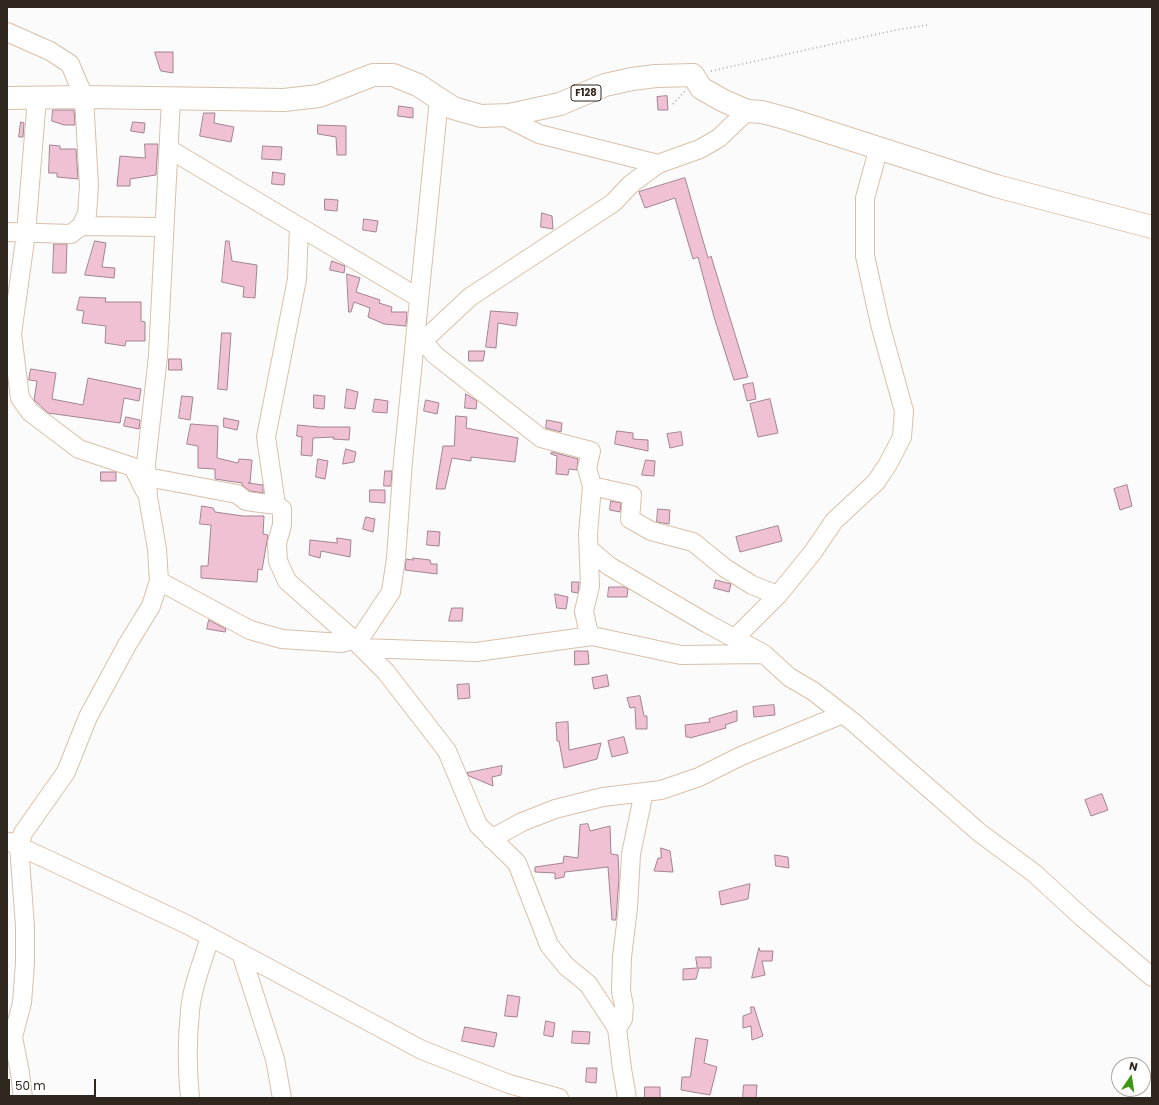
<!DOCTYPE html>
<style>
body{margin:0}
#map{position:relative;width:1159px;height:1105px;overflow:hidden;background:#fbfbfb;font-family:Poppins,sans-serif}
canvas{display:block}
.frame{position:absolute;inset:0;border:8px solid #2f261e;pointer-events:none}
.north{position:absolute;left:1111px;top:1057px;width:40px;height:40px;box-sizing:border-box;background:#fff;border:1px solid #aca8a5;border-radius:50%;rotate:13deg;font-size:11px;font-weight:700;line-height:16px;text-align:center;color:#2f261e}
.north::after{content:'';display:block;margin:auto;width:14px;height:18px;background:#3d9713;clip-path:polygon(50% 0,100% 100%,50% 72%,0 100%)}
.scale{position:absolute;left:8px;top:1079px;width:88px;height:18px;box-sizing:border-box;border:2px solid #2f261e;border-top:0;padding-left:5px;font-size:12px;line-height:14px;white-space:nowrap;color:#2f261e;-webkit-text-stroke:3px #fff;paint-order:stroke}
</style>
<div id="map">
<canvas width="1159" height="1105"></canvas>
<div class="frame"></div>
<div class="north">N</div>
<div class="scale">50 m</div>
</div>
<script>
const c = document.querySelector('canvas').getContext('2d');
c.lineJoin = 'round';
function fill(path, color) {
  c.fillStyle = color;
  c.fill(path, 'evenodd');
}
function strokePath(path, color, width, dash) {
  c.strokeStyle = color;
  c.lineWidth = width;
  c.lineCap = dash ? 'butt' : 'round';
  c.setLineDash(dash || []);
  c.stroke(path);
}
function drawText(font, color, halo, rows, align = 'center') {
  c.font = font + ' Poppins,sans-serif';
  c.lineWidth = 3;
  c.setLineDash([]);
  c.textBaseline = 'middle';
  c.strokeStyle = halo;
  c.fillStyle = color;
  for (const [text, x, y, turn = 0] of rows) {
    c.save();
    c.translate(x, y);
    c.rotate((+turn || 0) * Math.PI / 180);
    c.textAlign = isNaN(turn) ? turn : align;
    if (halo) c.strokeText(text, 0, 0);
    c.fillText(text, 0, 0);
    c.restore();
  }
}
const building = new Path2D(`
 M 155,52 L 173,52 L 173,73 L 161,71 Z
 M 667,96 L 668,110 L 658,110 L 657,97 Z
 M 399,106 L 413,108 L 413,118 L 398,116 Z
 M 53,110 L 74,110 L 75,125 L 64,125 L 52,121 Z
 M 204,113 L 215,113 L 214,123 L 234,127 L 231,142 L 200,136 Z
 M 21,122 L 24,123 L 23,137 L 19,137 Z
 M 133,122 L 145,123 L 144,133 L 131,131 Z
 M 318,125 L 346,126 L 346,155 L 337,155 L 336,137 L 318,134 Z
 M 145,144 L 158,144 L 156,175 L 130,179 L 130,186 L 117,186 L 120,156 L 145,158 Z
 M 50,145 L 60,146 L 60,149 L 76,149 L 78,179 L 57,177 L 57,173 L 49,173 Z
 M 263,146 L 282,147 L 281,160 L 262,159 Z
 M 273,172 L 285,174 L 284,185 L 272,184 Z
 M 685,178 L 708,258 L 711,256 L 748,377 L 734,380 L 714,317 L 698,257 L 693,259 L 675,198 L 645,208 L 639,192 Z
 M 325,199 L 338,200 L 337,211 L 325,210 Z
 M 542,213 L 552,216 L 553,229 L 541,227 Z
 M 364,219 L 378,221 L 376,232 L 363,230 Z
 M 95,241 L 106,243 L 102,267 L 115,268 L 114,278 L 85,275 Z
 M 226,241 L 229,241 L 232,261 L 257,265 L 255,298 L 243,297 L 244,287 L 222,282 Z
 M 54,244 L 67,244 L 66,273 L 53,273 Z
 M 332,261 L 345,266 L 344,273 L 330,270 Z
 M 347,274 L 360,278 L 356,292 L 380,300 L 379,303 L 392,307 L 391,312 L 407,312 L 406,326 L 384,324 L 368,317 L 370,308 L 354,302 L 351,312 L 349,312 Z
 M 80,297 L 106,298 L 105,302 L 141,302 L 141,321 L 145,322 L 145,341 L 126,341 L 125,346 L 105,343 L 106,326 L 82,323 L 84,311 L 77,310 Z
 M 491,311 L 518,313 L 516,326 L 498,323 L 496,348 L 486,347 Z
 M 222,333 L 231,333 L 227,390 L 218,389 Z
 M 469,351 L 485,351 L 483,361 L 469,361 Z
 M 169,359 L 181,359 L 182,370 L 169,370 Z
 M 31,369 L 56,373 L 52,399 L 83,405 L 88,378 L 141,389 L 139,401 L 124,398 L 120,423 L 48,413 L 34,400 L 37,381 L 29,380 Z
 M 753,383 L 756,399 L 747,401 L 743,385 Z
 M 347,389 L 358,392 L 355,409 L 345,408 Z
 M 466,394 L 477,401 L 476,409 L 465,408 Z
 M 314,395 L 325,396 L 324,409 L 314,408 Z
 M 182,396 L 193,397 L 190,420 L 179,418 Z
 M 375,399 L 388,401 L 387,413 L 373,412 Z
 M 770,399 L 778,433 L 758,437 L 750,404 Z
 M 426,400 L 439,403 L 437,414 L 424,411 Z
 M 456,416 L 467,417 L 466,428 L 518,438 L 515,462 L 471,457 L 471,461 L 452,458 L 445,489 L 436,489 L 443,446 L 454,446 Z
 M 126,417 L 140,420 L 139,429 L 124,426 Z
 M 224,418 L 239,421 L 237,430 L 224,427 Z
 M 547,420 L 562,423 L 561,432 L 546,428 Z
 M 191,424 L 218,426 L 217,458 L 238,463 L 239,459 L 252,460 L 250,483 L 248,483 L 263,485 L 263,493 L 250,491 L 242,485 L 242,483 L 215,479 L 215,469 L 198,468 L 198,446 L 187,444 Z
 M 298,425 L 319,427 L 350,427 L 349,440 L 333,439 L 334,437 L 313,438 L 312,456 L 301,455 L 302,437 L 297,436 Z
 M 617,431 L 633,433 L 633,439 L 648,440 L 648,451 L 615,444 Z
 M 681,432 L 683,445 L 670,448 L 667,434 Z
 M 346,449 L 356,452 L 354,462 L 343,464 Z
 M 552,452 L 578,459 L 577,470 L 569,469 L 568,475 L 556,474 L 557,456 L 551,454 Z
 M 318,459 L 328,461 L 325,479 L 316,477 Z
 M 646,460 L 655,461 L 654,476 L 642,475 Z
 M 385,471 L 392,471 L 391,486 L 384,486 Z
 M 101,472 L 116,472 L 116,481 L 101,481 Z
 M 1127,485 L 1132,506 L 1120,510 L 1114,489 Z
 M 370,490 L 385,490 L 385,503 L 370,502 Z
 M 611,501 L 621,503 L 620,512 L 610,510 Z
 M 202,506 L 213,508 L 215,512 L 243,516 L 264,516 L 263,534 L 268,535 L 262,570 L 258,569 L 257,582 L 201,578 L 201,566 L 208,566 L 211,525 L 200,524 Z
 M 658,509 L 670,510 L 669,524 L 657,522 Z
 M 366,517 L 375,519 L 373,532 L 363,529 Z
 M 778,526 L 782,541 L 740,552 L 736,537 Z
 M 428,531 L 440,532 L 439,546 L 427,545 Z
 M 337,538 L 351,540 L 350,557 L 321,551 L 320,558 L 309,555 L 310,540 L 337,543 Z
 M 413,558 L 430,560 L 431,564 L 437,564 L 437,574 L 405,570 L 406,559 L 413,560 Z
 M 716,580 L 731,584 L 729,592 L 714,588 Z
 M 572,582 L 579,582 L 578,593 L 572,592 Z
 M 609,587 L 624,587 L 628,589 L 627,597 L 608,597 Z
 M 555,594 L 568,597 L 566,609 L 557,608 Z
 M 452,608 L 463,608 L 462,621 L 449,621 Z
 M 209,620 L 226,629 L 225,632 L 207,629 Z
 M 575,651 L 588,651 L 589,664 L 575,665 Z
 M 607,675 L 609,686 L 594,689 L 592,678 Z
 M 469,684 L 470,698 L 458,699 L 457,685 Z
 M 640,696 L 644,716 L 647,716 L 647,729 L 636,729 L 635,707 L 630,708 L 627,698 Z
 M 774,705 L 775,715 L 754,717 L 753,707 Z
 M 737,711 L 737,721 L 725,725 L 726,728 L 690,738 L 689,737 L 686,737 L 685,725 L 710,722 L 709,719 Z
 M 568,722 L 569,750 L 601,743 L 597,759 L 564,768 L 559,741 L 557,741 L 556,723 Z
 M 624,737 L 628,753 L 612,757 L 608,741 Z
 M 502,766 L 501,775 L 492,777 L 493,786 L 469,776 L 467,773 Z
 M 1102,794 L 1108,810 L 1091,816 L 1085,800 Z
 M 588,824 L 590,831 L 610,826 L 611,854 L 618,855 L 619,877 L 616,920 L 612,920 L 608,867 L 565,872 L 564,877 L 555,879 L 555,873 L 535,872 L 535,867 L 563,863 L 564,856 L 578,858 L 580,825 Z
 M 661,848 L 670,851 L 673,872 L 654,871 L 658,858 L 661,858 Z
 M 775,855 L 788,857 L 789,868 L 776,866 Z
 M 750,884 L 748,899 L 721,905 L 719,892 Z
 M 759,948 L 760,951 L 773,951 L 772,961 L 762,961 L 765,975 L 752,978 Z
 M 696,957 L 711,957 L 711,968 L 699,968 L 696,979 L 683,980 L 683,969 L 697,968 Z
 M 508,995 L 520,997 L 517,1017 L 505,1016 Z
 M 751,1007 L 754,1007 L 763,1036 L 752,1040 L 751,1026 L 743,1028 L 743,1016 L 751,1013 Z
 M 546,1021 L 555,1023 L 553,1037 L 544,1035 Z
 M 465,1027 L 497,1033 L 494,1047 L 462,1041 Z
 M 573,1031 L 590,1032 L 589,1044 L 572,1043 Z
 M 696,1038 L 708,1040 L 704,1063 L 717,1067 L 710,1095 L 681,1090 L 682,1077 L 690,1077 Z
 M 587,1068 L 597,1068 L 596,1083 L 586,1082 Z
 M 744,1085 L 757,1085 L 756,1098 L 743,1098 Z
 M 645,1087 L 660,1087 L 660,1098 L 645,1098 Z`);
const path = new Path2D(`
 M 711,71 L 896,30 L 928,25
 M 673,104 L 685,91`);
const minor = new Path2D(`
 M 7,32 L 50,51 L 70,64 L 84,97 L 89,186 L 87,214 L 81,226 L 71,234 L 7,232
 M 501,115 L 539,134 L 658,164
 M 169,149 L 419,298
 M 81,226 L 164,227
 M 299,227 L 297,279 L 266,437 L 276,505 L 282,509 L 282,525 L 277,543 L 278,561 L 287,581 L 354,640 L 386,672 L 447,751 L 478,825 L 517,863 L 549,945 L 566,966 L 588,984 L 617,1028 L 622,1069 L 627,1098
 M 7,330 L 12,334 L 20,398 L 30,412 L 79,449 L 133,467 L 145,491
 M 416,332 L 435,355 L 541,438 L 591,451 L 587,468 L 592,486 L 588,534 L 590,586 L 584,611 L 588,630 L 592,636
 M 12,334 L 26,233 L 37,98
 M 423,341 L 470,297 L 613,203 L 631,184 L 658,164 L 700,149 L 719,138 L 747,111
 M 147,477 L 237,494 L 246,501 L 276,505
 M 592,486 L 632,495 L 630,519 L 651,531 L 693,542 L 725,568 L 752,585 L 778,595
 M 590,550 L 609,566 L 708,624 L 764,654 L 789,677 L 813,691 L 853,722 L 980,833 L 1034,873 L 1083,918 L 1152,977
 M 159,581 L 250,630 L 282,639 L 342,643 L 361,637 L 391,592 L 396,558 L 403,461 L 439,99
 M 735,638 L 778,595 L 813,552 L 834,521 L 876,482 L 888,464 L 902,437 L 904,411 L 880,324 L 865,256 L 865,198 L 879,147
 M 362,648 L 476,652 L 592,636 L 681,655 L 763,654
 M 491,839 L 522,822 L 555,809 L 603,797 L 661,790 L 699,777 L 741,756 L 843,714
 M 10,842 L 188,925 L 422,1050 L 509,1084 L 559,1098
 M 241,953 L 275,1059 L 282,1098
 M 617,1028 L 623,1019 L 624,1006 L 621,991 L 622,957 L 628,908 L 631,854 L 644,792
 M 23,1098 L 20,1073 L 13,1037 L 22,1003 L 25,963 L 25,926 L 19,846 L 23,833 L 66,772 L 88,717 L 127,645 L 151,606 L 159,581 L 157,549 L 148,497 L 146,464 L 158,356 L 171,99
 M 190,1098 C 187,1069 187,1040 190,1011 C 192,986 203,961 210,937`);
const major = new Path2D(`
 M 7,98 L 84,97 L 284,100 L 319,96 L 373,75 L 393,75 L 418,85 L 453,108 L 481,116 L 509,115 L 560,104 L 605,85 L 632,79 L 656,76 L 693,75 L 701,88 L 722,100 L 747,111 L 762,112 L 788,119 L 996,186 L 1152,227`);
const shields = [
 [586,93,30]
];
const shieldNames = [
 ["F128",586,93]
];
fill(building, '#f0c1d4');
strokePath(building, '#a28390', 1);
strokePath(minor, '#d8c0aa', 20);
strokePath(major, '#d8c0aa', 24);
strokePath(path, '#b7b4b2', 2, [1, 3]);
strokePath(minor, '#fff', 18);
strokePath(major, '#fff', 22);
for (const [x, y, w] of shields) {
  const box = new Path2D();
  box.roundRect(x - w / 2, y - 8, w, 16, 3);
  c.fillStyle = '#fff';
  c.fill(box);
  strokePath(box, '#2f261e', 1);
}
drawText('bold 10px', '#2f261e', null, shieldNames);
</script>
